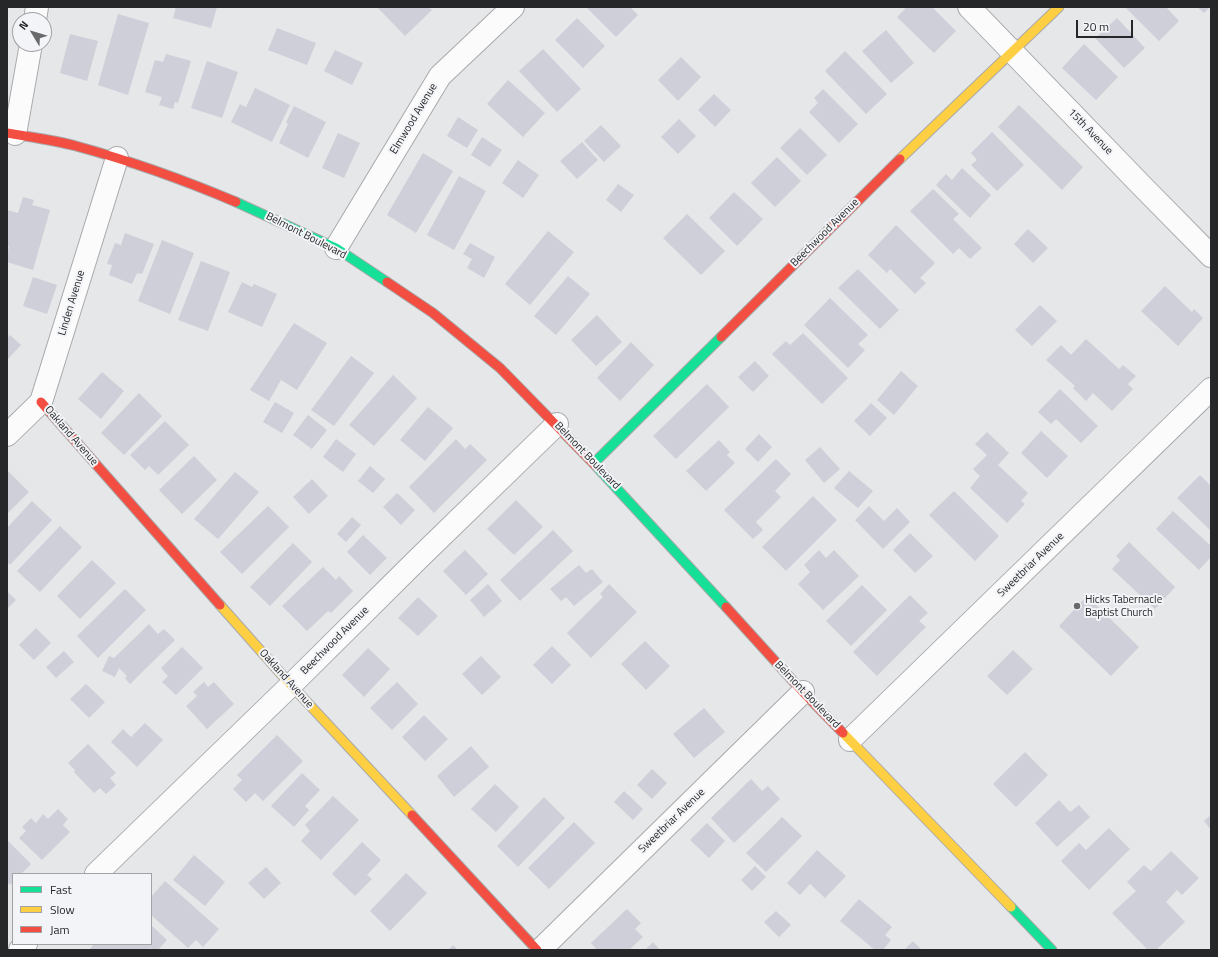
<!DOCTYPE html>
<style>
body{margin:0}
#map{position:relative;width:1218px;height:957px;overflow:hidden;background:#e5e7e9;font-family:"Titillium Web",sans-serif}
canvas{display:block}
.frame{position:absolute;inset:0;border:8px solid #262728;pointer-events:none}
.legend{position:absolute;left:12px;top:873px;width:140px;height:72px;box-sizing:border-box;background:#f2f4f7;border:1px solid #a0a2a4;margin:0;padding:5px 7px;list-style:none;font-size:12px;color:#262728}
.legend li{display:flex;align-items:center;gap:8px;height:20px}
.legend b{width:20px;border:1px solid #a0a2a4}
.north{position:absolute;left:12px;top:12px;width:40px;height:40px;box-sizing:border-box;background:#f2f4f7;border:1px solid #a0a2a4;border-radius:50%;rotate:308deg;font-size:11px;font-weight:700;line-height:16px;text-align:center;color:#262728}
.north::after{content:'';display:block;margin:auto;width:14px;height:18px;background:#696a6c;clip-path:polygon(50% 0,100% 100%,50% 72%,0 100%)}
.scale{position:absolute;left:1076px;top:20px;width:57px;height:18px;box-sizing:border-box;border:2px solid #262728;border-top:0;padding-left:5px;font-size:12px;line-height:14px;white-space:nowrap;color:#262728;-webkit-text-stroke:3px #f2f4f7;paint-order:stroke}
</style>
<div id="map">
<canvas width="1218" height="957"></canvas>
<div class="frame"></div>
<ul class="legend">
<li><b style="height:5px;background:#16e098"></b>Fast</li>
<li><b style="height:5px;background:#ffcf43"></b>Slow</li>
<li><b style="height:5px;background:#f24e42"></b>Jam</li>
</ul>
<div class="north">N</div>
<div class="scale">20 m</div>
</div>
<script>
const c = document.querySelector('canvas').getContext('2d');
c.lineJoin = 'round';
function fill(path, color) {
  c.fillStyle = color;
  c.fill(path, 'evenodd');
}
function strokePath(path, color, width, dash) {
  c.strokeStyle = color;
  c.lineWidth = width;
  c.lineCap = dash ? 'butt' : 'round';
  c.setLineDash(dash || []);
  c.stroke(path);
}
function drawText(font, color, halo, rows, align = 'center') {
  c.font = font + ' "Titillium Web",sans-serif';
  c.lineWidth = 4;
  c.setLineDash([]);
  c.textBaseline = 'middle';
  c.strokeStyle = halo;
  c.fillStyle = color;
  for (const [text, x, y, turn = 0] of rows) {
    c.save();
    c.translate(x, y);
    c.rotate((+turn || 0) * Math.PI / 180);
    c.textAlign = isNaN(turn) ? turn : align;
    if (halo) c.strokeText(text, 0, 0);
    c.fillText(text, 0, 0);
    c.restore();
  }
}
const building = new Path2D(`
 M 176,7 L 217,7 L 211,28 L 173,18 Z
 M 377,7 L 428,7 L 432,10 L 405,36 Z
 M 586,7 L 630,7 L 638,15 L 616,37 Z
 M 904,7 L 932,7 L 956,31 L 934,53 L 897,17 L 905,9 Z
 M 1125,7 L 1166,7 L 1179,21 L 1159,41 Z
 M 1197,7 L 1210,7 L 1204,13 Z
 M 118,14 L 149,23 L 128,95 L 98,85 Z
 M 577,18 L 605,46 L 583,68 L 555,40 Z
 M 1117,18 L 1145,48 L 1124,68 L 1095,38 Z
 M 277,28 L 316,43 L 307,65 L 268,50 Z
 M 886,30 L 914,63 L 891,83 L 862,51 Z
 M 70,34 L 98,41 L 87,81 L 60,73 Z
 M 1084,44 L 1118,77 L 1096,100 L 1062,68 Z
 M 543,49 L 581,89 L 557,112 L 519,71 Z
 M 335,50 L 363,63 L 352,85 L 324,71 Z
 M 845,51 L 887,94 L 866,114 L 825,71 Z
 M 166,54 L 191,61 L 178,103 L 175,102 L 173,109 L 159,105 L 162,97 L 145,92 L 155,60 L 163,62 Z
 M 681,57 L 701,77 L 678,101 L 658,80 Z
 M 207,61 L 238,72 L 222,118 L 191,108 Z
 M 508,80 L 545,113 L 523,137 L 487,104 Z
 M 255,88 L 290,105 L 272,142 L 231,122 L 240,104 L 246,107 Z
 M 823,89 L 858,124 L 839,143 L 809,112 L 818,103 L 814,98 Z
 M 714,94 L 731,110 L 715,127 L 698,110 Z
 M 1019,105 L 1083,167 L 1062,190 L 998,127 Z
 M 294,106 L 326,122 L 308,158 L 279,143 L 288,124 L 286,122 Z
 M 458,117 L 478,130 L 467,148 L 447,136 Z
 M 679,119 L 696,136 L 678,154 L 661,137 Z
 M 601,125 L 621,146 L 604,162 L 584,141 Z
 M 800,128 L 827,155 L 807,175 L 780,148 Z
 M 992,132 L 1024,165 L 997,191 L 971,165 L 977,160 L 971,153 Z
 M 338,133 L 360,143 L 344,178 L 322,168 Z
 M 482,137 L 502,150 L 490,167 L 471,155 Z
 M 582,142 L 598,160 L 577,179 L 560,161 Z
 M 423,153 L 453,171 L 416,233 L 387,215 Z
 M 777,157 L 801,181 L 775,207 L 751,183 Z
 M 518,160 L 539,175 L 523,198 L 502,183 Z
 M 962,168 L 991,195 L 970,218 L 936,185 L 946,174 L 952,180 Z
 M 459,176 L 486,191 L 454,250 L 427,235 Z
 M 618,184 L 634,195 L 621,212 L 606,200 Z
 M 933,189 L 959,214 L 953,219 L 982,248 L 970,259 L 959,248 L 953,254 L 910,211 Z
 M 734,192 L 763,219 L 737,246 L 709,218 Z
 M 23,197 L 34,200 L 32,205 L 50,210 L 33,270 L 7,262 L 7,253 L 9,247 L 7,246 L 7,210 L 18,213 Z
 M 687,214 L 725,251 L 701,275 L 663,238 Z
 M 896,225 L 935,263 L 920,278 L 926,283 L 915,294 L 890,269 L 887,273 L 868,255 Z
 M 1028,229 L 1048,248 L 1033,263 L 1014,244 Z
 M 548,231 L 574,252 L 530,305 L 505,284 Z
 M 125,233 L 154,244 L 142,274 L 137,273 L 132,284 L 109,275 L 112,265 L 107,264 L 115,243 L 121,245 Z
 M 162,240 L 194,253 L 170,314 L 138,301 Z
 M 470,243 L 495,257 L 484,278 L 467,268 L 472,259 L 463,254 Z
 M 201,261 L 230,272 L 208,331 L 178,320 Z
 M 858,269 L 899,310 L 880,329 L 838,288 Z
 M 568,276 L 590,294 L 556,335 L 534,316 Z
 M 33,277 L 57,285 L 47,314 L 23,306 Z
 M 242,282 L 252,287 L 254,284 L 277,294 L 262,327 L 228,312 Z
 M 1165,286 L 1192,312 L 1194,309 L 1203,318 L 1178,346 L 1141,311 Z
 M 830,298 L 868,335 L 858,344 L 865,350 L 848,368 L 804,325 Z
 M 1040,305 L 1057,321 L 1032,346 L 1015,330 Z
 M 597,315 L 622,342 L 596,366 L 571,340 Z
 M 294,323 L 327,343 L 297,390 L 281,380 L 269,401 L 250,390 Z
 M 803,333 L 848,378 L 822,404 L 772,354 L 786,341 L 790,345 Z
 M 10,335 L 21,345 L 7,360 L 7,338 Z
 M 1086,339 L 1119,369 L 1123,365 L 1136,376 L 1128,384 L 1133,389 L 1112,411 L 1093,393 L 1086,401 L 1073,388 L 1075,386 L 1046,360 L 1061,345 L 1071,355 Z
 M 631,342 L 654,365 L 620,401 L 597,378 Z
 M 351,356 L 374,373 L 334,426 L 311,410 Z
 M 755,361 L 769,376 L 753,392 L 738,377 Z
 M 901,371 L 918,386 L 894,415 L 877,400 Z
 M 102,372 L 124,391 L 101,419 L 78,399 Z
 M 393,375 L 417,398 L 374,446 L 349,425 Z
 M 707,384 L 729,407 L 676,459 L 653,436 Z
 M 1060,389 L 1098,426 L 1081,443 L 1056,419 L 1051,424 L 1038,412 Z
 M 139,393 L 162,416 L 124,455 L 101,433 Z
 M 275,402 L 294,413 L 282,433 L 263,422 Z
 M 871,403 L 887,418 L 870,436 L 854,421 Z
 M 428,407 L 453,428 L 425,461 L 400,440 Z
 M 308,415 L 327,430 L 312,449 L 293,435 Z
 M 165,421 L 189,445 L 158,475 L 149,466 L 145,470 L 130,455 Z
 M 1041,431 L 1068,456 L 1047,478 L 1021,453 Z
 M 987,432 L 1009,453 L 998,465 L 1028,493 L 1021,501 L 1025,504 L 1007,523 L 970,488 L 980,476 L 973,469 L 987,455 L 975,444 Z
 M 759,434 L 772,447 L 758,462 L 745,449 Z
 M 336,439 L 356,454 L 343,472 L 323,457 Z
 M 456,439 L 465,449 L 470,444 L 487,460 L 434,513 L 409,487 Z
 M 719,440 L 730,452 L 727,455 L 735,463 L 706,491 L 686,471 Z
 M 820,447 L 840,469 L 824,483 L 805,460 Z
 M 194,456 L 217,480 L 182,514 L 159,490 Z
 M 776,459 L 791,474 L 775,491 L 781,497 L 756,522 L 763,530 L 753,539 L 724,510 Z
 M 370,466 L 385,479 L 373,493 L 358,481 Z
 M 8,471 L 29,492 L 7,514 L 7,472 Z
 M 849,471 L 873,491 L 858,508 L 834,488 Z
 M 235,472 L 259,492 L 218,539 L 194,519 Z
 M 1200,475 L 1211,486 L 1211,531 L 1177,498 Z
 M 312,479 L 328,496 L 309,514 L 293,497 Z
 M 954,491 L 999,536 L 975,561 L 929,515 Z
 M 397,493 L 415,510 L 401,525 L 383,507 Z
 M 813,496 L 837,520 L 786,571 L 762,547 Z
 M 516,500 L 543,527 L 514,555 L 487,529 Z
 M 32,501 L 52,520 L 10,565 L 7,562 L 7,528 Z
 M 268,506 L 289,527 L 242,574 L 220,552 Z
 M 869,506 L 884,521 L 897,508 L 910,522 L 883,549 L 855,520 Z
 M 1173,511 L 1211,546 L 1211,557 L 1199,570 L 1156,529 Z
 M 352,517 L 361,525 L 346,542 L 337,534 Z
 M 60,526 L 82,547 L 40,592 L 17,571 Z
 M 553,530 L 573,551 L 520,601 L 500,580 Z
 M 910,533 L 933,556 L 915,573 L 893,550 Z
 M 363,535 L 387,558 L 370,575 L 347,552 Z
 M 1129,542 L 1175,587 L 1155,609 L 1112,569 L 1120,560 L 1116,556 Z
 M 293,543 L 312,562 L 270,606 L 250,587 Z
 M 465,550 L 488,574 L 466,595 L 443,571 Z
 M 819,550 L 826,558 L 834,550 L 859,576 L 823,610 L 798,584 L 810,572 L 804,565 Z
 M 92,560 L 116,583 L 80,619 L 57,596 Z
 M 579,565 L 586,573 L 592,569 L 603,582 L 574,606 L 566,597 L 561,601 L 550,589 Z
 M 323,567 L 336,580 L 339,576 L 353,591 L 331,613 L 328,611 L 307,631 L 282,606 Z
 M 488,584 L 502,601 L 484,617 L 470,600 Z
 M 609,584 L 637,612 L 591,658 L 567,633 L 603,597 L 600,594 Z
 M 862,585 L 887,610 L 851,646 L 826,621 Z
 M 125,589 L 146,610 L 98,658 L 77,636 Z
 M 7,591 L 16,600 L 7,609 Z
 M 910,595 L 928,613 L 919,621 L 926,627 L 877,676 L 853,652 Z
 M 1087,596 L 1139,647 L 1111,676 L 1059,626 Z
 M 418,597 L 438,616 L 418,636 L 398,618 Z
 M 149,624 L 158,634 L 164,629 L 175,640 L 130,684 L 125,678 L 127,676 L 119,668 L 115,677 L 102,671 L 109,656 L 114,658 Z
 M 36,628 L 51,643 L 34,660 L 19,645 Z
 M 645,641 L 670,666 L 646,690 L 621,664 Z
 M 552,646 L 571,665 L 552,684 L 533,665 Z
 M 182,647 L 203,668 L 176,695 L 162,682 L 168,676 L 161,668 Z
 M 368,648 L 390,669 L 364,697 L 342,675 Z
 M 1013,650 L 1033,669 L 1007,695 L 987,676 Z
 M 64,651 L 74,662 L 56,678 L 46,667 Z
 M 481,656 L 501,677 L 482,695 L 462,674 Z
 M 204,682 L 208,687 L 214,682 L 234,704 L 207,729 L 186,706 L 197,696 L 193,692 Z
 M 397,682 L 418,704 L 392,730 L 370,708 Z
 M 86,684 L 105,702 L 89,718 L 70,699 Z
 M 704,708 L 725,732 L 694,758 L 673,734 Z
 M 424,715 L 448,739 L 425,761 L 402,737 Z
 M 145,723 L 163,740 L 137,767 L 111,742 L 123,729 L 131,737 Z
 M 277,735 L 303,761 L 263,801 L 255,793 L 246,802 L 233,789 L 242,780 L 237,775 Z
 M 88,744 L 116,773 L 110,778 L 116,785 L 106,794 L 100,788 L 94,793 L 74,772 L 75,770 L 68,763 Z
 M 471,746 L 489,767 L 454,797 L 437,776 Z
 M 1025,752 L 1048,775 L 1016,807 L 993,784 Z
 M 652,769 L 667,783 L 652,799 L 637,785 Z
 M 302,773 L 320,790 L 305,806 L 309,810 L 294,827 L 271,806 Z
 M 751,779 L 762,791 L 768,786 L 780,799 L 734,843 L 711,818 Z
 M 495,784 L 519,807 L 496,832 L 471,809 Z
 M 624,791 L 643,809 L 633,820 L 614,802 Z
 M 333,796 L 359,820 L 321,860 L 301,841 L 310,831 L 305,825 Z
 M 544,797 L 565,818 L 518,867 L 497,846 Z
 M 1059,800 L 1070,812 L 1079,805 L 1090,817 L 1057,847 L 1035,823 Z
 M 58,809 L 68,819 L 63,825 L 70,832 L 42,860 L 19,838 L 26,831 L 22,827 L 31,818 L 36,823 L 43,814 L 48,819 Z
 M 1211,815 L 1211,830 L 1204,821 Z
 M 782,817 L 802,836 L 766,872 L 746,853 Z
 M 574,822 L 595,843 L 549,889 L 528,868 Z
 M 707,823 L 725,841 L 709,858 L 690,840 Z
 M 1109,828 L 1130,849 L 1089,890 L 1061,861 L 1079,843 L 1086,850 Z
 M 8,841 L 31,864 L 21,874 L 13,874 L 13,882 L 10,885 L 7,882 L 7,842 Z
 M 362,842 L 381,860 L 367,875 L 372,879 L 355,896 L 332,874 Z
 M 817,850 L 846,876 L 825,898 L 810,884 L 800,895 L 787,883 Z
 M 1171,851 L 1199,878 L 1182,895 L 1177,890 L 1166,902 L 1185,922 L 1156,950 L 1148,950 L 1112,913 L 1136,891 L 1127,882 L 1144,865 L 1151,871 Z
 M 194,855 L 225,882 L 205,906 L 173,880 Z
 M 755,866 L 766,877 L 752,891 L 741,880 Z
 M 266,867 L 281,883 L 264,899 L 248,883 Z
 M 406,873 L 427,893 L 390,931 L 370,911 Z
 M 165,881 L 219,929 L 203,947 L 196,940 L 188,948 L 151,915 L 151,897 Z
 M 859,899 L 892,927 L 885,935 L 891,940 L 883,950 L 875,950 L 840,921 Z
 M 627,909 L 641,923 L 635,929 L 643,937 L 629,950 L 597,950 L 591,943 Z
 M 776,911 L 791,925 L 779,937 L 764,922 Z
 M 151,925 L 167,940 L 158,950 L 152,950 L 150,948 L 148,950 L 90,949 L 94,944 L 151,944 Z
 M 913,941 L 922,950 L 904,950 Z
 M 653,942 L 660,950 L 645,950 Z
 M 453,945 L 458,950 L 448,950 Z`);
const street = new Path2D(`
 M 969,7 L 1142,186 L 1211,256
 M 35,20 L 37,7
 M 15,134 L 31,44
 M 336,248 L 440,76 L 513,7
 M 7,435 L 41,402 L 117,158
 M 850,740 L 1211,389
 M 96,874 L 291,685 L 419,558 L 557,424
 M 20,950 L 26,944
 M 540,950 L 803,692`);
const fast = new Path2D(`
 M 236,202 L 336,248 L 387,282
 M 594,463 L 721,337
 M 596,466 L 726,607
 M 1011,907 L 1052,950`);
const slow = new Path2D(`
 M 900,159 L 1059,7
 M 220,605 L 291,685 L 412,815
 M 843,733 L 1011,907`);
const jam = new Path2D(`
 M 7,133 C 30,137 54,140 76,146 C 131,161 184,180 236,202
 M 387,282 L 433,313 L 500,368 L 596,466
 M 721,337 L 900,159
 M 41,402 L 220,605
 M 726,607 L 803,692 L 843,733
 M 412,815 L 537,950`);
const markers = [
 [1077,606,4,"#696a6c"]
];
const streetNames = [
 ["Elmwood Avenue",414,119,-59],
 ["15th Avenue",1090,132,46],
 ["Beechwood Avenue",825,233,-45],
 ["Belmont Boulevard",306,236,27],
 ["Linden Avenue",72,303,-73],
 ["Oakland Avenue",71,436,49],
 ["Belmont Boulevard",587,456,46],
 ["Sweetbriar Avenue",1031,565,-44],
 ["Beechwood Avenue",335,641,-45],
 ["Oakland Avenue",286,679,48],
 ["Belmont Boulevard",807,695,46],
 ["Sweetbriar Avenue",672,821,-44]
];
const poiNames = [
 ["Hicks Tabernacle",1085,600],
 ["Baptist Church",1085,613]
];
fill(building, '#cecfd8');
strokePath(street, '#a8a9ab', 24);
strokePath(fast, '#a8a9ab', 11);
strokePath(slow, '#a8a9ab', 11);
strokePath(jam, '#a8a9ab', 11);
strokePath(street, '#fbfbfc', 22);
strokePath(fast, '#16e098', 9);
strokePath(slow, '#ffcf43', 9);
strokePath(jam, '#f24e42', 9);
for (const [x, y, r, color] of markers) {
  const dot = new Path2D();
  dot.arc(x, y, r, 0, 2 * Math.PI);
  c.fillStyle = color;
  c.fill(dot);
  strokePath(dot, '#f2f4f7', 1.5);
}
drawText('11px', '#262728', '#f2f4f7', streetNames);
drawText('11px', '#262728', '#f2f4f7', poiNames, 'left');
</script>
